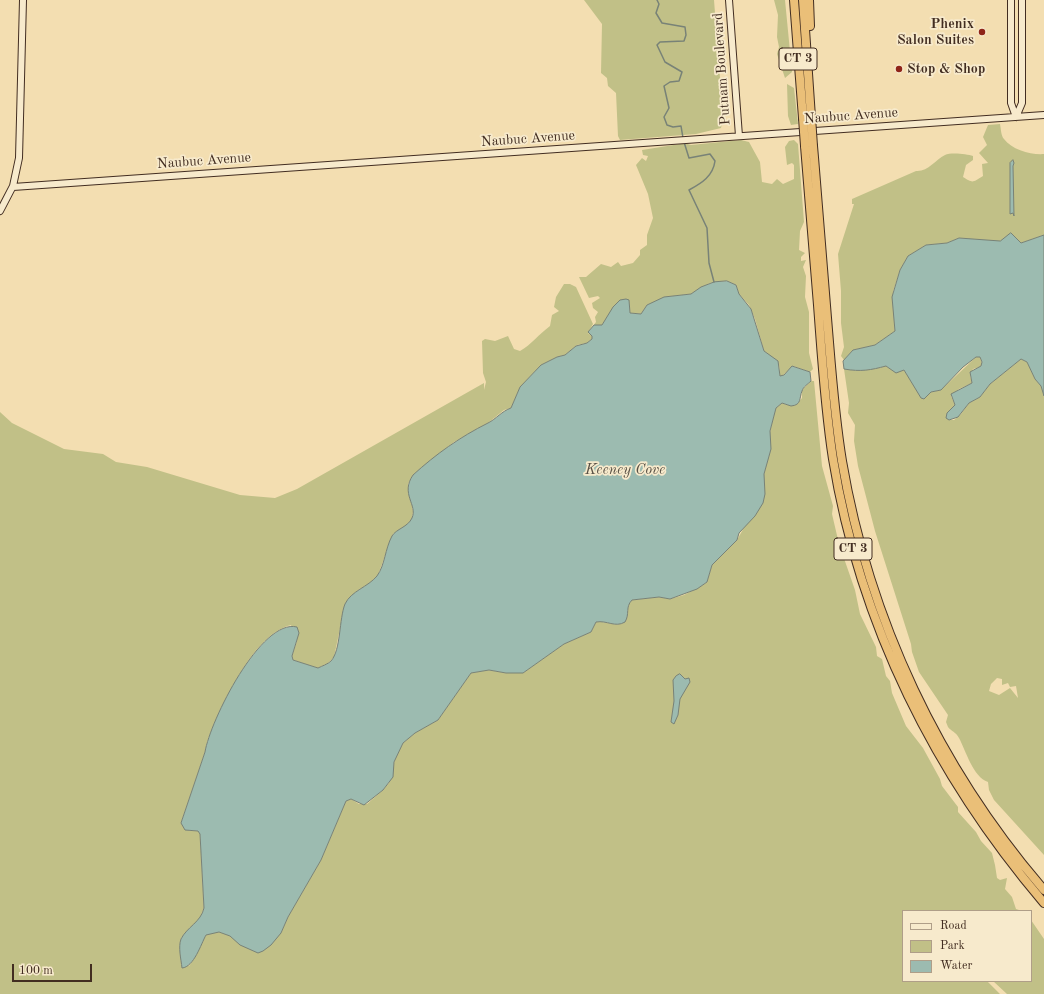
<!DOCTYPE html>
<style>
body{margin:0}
#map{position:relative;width:1044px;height:994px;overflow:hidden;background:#f3deb1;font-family:"Old Standard TT",serif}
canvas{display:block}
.legend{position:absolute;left:902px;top:910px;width:130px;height:72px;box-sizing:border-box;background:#f7eacc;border:1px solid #af9e88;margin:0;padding:5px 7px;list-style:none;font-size:12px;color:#422d21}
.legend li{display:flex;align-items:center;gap:8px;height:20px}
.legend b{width:20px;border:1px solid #af9e88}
.scale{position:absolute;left:12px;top:964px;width:80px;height:18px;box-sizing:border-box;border:2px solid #422d21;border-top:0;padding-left:5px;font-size:12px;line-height:14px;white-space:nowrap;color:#422d21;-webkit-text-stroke:3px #f7eacc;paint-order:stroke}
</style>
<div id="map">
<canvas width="1044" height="994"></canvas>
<ul class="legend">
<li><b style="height:5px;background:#f7eacc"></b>Road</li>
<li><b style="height:11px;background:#c1c087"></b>Park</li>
<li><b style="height:11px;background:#9cbbb0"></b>Water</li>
</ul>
<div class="scale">100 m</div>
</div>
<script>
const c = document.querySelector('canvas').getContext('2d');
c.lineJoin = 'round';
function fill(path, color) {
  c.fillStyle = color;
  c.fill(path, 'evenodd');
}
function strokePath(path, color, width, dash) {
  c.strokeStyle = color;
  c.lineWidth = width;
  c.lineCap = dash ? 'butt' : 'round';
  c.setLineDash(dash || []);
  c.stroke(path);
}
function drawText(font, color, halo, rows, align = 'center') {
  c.font = font + ' "Old Standard TT",serif';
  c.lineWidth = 3.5;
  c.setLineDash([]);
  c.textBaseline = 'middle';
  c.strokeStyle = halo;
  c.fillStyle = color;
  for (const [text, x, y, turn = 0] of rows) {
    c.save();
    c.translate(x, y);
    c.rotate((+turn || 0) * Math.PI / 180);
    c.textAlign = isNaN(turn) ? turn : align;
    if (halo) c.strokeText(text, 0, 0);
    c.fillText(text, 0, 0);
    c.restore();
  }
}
const green = new Path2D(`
 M 584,0 L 714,0 L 720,78 L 725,110 L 721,128 L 696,134 L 620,140 L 618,136 L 616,93 L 608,86 L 607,78 L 601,73 L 602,24 Z
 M 774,0 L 785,0 L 792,72 L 785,78 L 777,54 L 779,47 L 777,37 L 778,15 Z
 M 787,84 L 794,88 L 798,124 L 791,125 L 788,116 Z
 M 1000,124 C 1001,129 1001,136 1004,139 C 1012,150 1031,155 1044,154 L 1044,235 L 1021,243 L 1017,240 L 1000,242 L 959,238 L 947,243 L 926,245 L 908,256 L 900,270 L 893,292 L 895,331 L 875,345 L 853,350 L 844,360 L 841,356 L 844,347 L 841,323 L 841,291 L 838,254 L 854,204 L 852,204 L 852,199 L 916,171 C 928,172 935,160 945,155 C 951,152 967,154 973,156 L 973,160 L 966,165 L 963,177 C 973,183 972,183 983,176 L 982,164 L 988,163 L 979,153 L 987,145 L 983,137 L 988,125 Z
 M 741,140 L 749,142 L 760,162 L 762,182 L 772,184 L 777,179 L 783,184 L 794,179 L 794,165 L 792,163 L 787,165 L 785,147 L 789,141 L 794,140 L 798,144 L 804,222 L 800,231 L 799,250 L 805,253 L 801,257 L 801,261 L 806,260 L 803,267 L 806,276 L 805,297 L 809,312 L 809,353 L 813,369 L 810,372 L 793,366 L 782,376 L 780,376 L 779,365 L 764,351 L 755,319 L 749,305 L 739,294 L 736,285 L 727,281 L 710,283 L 691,294 L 667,297 L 647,305 L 641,314 L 630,313 L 629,302 L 620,300 L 602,325 L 593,326 L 596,322 L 595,317 L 598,312 L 593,308 L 592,303 L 600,298 L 598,296 L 589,298 L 579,277 L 586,277 L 601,264 L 611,267 L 618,262 L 621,266 L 633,263 L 640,255 L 640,250 L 647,245 L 647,235 L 653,218 L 648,194 L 636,165 L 642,158 L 646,161 L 648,156 L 643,155 L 642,150 L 680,144 L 681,142 L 691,145 Z
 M 564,284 L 570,284 L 576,287 L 593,324 L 588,333 L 592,336 L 592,339 L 587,343 L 577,345 L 565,355 L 557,357 L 541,365 L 520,387 L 511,408 L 504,410 L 488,423 L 454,442 L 413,475 L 408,484 L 413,511 L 412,520 L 409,524 L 393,534 L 378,575 L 370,583 L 357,591 L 345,605 L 334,657 L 328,663 L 318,668 L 293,660 L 292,656 L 297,641 L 291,625 C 252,634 221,708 207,742 L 205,752 L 181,823 L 190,831 L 199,831 L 200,833 L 204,908 L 200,918 L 181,938 L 180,954 L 189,966 C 196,957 198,944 206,935 C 217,924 244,944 254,951 L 281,933 L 288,917 L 321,860 L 346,801 L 351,799 L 359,804 L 367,804 L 383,790 L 389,783 L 395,759 L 403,743 L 415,733 L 438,720 L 471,673 L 489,670 L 506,673 L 523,673 L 564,644 L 591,632 L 596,622 C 606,620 613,627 623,623 L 627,613 L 629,603 L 632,600 L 659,597 L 670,599 L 684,595 L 703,585 L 707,582 L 712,565 L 737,540 L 746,524 L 755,516 L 764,498 L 764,474 L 770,450 L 769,437 L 774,413 L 776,408 L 782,403 L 787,405 L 796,405 L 802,398 L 802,390 L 811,381 L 814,381 L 822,466 L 833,506 L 832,514 L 839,544 L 855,590 L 860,614 L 876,647 L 877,656 L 882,659 L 886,676 L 890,681 L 892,693 L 906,726 L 923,748 L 940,779 L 942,786 L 958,807 L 958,812 L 976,832 L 981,841 L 992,853 L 995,865 L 997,878 L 1000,880 L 1007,878 L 1005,889 L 1012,897 L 1016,909 L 1022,911 L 903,911 L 903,981 L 987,981 L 1000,994 L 0,994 L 0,412 L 12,423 L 64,449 L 103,454 L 116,462 L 147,467 L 240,495 L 275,498 L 297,489 L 484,383 L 484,390 L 486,382 L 483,373 L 482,341 L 485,339 L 495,341 L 508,336 L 514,349 L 520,351 C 531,345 539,334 550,326 L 552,315 L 559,311 L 554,307 L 556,297 Z
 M 976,357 L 980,357 L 982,364 L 980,367 L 973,369 L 970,375 L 972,383 L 959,389 L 951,396 L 955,405 L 947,413 L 949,420 L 954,420 L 961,414 L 969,403 L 980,397 L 990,384 L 1021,359 L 1027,362 L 1035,379 L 1041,386 L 1044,396 L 1044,855 L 994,800 L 989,790 L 988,782 C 973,777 966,751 959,738 C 956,732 951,731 948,727 L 946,722 L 948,715 L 919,672 L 912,652 L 911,644 L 875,531 L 858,466 L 854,441 L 855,425 L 848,413 L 849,403 L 844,369 C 861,372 870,369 886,366 C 893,371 896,373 904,370 L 923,399 L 931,392 L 941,390 ZM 997,678 L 1002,679 L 1002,685 L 1008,683 L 1010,687 L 1016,686 L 1018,698 L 1010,688 L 999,695 L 989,691 L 991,684 Z
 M 1031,920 L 1044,939 L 1044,994 L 1007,994 L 993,981 L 1031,981 Z`);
const water = new Path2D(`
 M 1013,160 L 1014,163 L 1013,166 L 1014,216 L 1013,213 L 1010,214 L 1010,163 Z
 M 1011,233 L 1021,243 L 1044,235 L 1044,396 L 1041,386 L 1035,379 L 1027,362 L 1021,359 L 990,384 L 980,397 L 969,403 L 958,417 L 949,420 L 946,418 L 947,413 L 955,405 L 951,394 L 972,383 L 970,372 L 981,366 L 982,362 L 980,357 L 976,357 L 963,367 L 941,390 L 931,392 L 924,399 L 921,398 L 904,370 L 896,373 L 886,366 C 871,370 861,372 844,369 L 843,361 L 853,350 L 875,345 L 895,331 L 892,297 L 900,270 L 908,256 L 926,245 L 947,243 L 959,238 L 1000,241 Z
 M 727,281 L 736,285 L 739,294 L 751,309 L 764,351 L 778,361 L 780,376 L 784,375 L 792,366 L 810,372 L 811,381 C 808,384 803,387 802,391 C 799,398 802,405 791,406 L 782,403 L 776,408 L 770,431 L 771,449 L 764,474 L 765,494 L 763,503 L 755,516 L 739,533 L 737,540 L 712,565 L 707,582 L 697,589 L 670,599 L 659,597 L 632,600 C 625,607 630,614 625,622 C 615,628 607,620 596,622 L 591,632 L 564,644 L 523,673 L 506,673 L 489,670 L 471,673 L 438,720 L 415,733 L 403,743 L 394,762 L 393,777 L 383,790 L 364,805 L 351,799 L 346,801 L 321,860 L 288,917 L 281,933 L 271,945 L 263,951 L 258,953 L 240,945 L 230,936 L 219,932 L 206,935 C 201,944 194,967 182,968 C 181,959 178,947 181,939 C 187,927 201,922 204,908 L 200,834 L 198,831 L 185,830 L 181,823 L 205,752 C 210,721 261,618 297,627 L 299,633 L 292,656 L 293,660 L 318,668 C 322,666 328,664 331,661 C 341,650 339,619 345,604 C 351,591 368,587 377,576 C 385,565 385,549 392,536 C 396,529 408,527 412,518 C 418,505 400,494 413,475 C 436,454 460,437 488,423 C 496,419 502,411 511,408 L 520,387 L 541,365 L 557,357 L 565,355 L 576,346 L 587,343 L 592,339 L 592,336 L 588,332 L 594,325 L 602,325 L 613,307 L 620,300 L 626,299 L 629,300 L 630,313 L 641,314 L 647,305 L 664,297 L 691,294 L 701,287 L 714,282 Z
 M 680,674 L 685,679 L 689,678 L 690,682 L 680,699 L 678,715 L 674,724 L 671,722 L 674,701 L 673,680 L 676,676 Z`);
const stream = new Path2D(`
 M 657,0 L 659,4 L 656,13 L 662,23 L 685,27 L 686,35 L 684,41 L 660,42 L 657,45 L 665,62 L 682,72 L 679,81 L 670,82 L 664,86 L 669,108 L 664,117 L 667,125 L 673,127 L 681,126 L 683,138
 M 684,142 L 689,158 L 710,154 L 715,161 C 713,176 702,183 689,190 L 707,228 L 709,263 L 714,282`);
const secondary = new Path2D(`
 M 729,0 L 739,136
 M 1011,0 L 1011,103 L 1016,117
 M 1016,117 L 1022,103 L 1022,0
 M 13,187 L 1044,115
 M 0,211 L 13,186 L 19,158 L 23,0`);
const highway = new Path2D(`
 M 794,0 L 803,118
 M 803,0 L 811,117
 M 809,0 L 810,26
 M 805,146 C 809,199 814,252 818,305 C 822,357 825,408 833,459 C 860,625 936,776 1044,903
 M 813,146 C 818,203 822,260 827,318 C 831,365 834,413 842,461 C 869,620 939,768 1044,890`);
const highwayBridge = new Path2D(`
 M 811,117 L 813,146
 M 803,118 L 805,146`);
const markers = [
 [982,32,4,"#8f2418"],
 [899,69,4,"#8f2418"]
];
const shields = [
 [798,59,38],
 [853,549,38]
];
const shieldNames = [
 ["CT 3",798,59],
 ["CT 3",853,549]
];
const poiNames = [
 ["Phenix",974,24],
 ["Salon Suites",974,40],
 ["Stop & Shop",907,69,"left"]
];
const streetNames = [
 ["Putnam Boulevard",722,69,-94],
 ["Naubuc Avenue",851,116,-4],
 ["Naubuc Avenue",528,139,-4],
 ["Naubuc Avenue",204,161,-4]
];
const waterNames = [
 ["Keeney Cove",625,470]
];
fill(green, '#c1c087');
fill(water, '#9cbbb0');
strokePath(water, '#788277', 1);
strokePath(stream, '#788277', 1.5);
strokePath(secondary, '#422d21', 8);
strokePath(highway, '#422d21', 10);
strokePath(secondary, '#f7eacc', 6);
strokePath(highway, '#eabf78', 8);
strokePath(highwayBridge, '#422d21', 10, []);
strokePath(highwayBridge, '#eabf78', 8);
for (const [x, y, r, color] of markers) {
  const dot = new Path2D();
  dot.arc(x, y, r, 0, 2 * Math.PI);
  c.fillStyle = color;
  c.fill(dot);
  strokePath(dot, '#f7eacc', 1.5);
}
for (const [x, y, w] of shields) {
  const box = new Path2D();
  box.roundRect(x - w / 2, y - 11, w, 22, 3);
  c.fillStyle = '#f7eacc';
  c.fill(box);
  strokePath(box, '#422d21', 1);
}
drawText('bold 13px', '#422d21', null, shieldNames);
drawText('bold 14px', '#422d21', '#f7eacc', poiNames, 'right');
drawText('14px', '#422d21', '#f7eacc', streetNames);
drawText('italic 15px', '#585045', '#f7eacc', waterNames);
</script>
